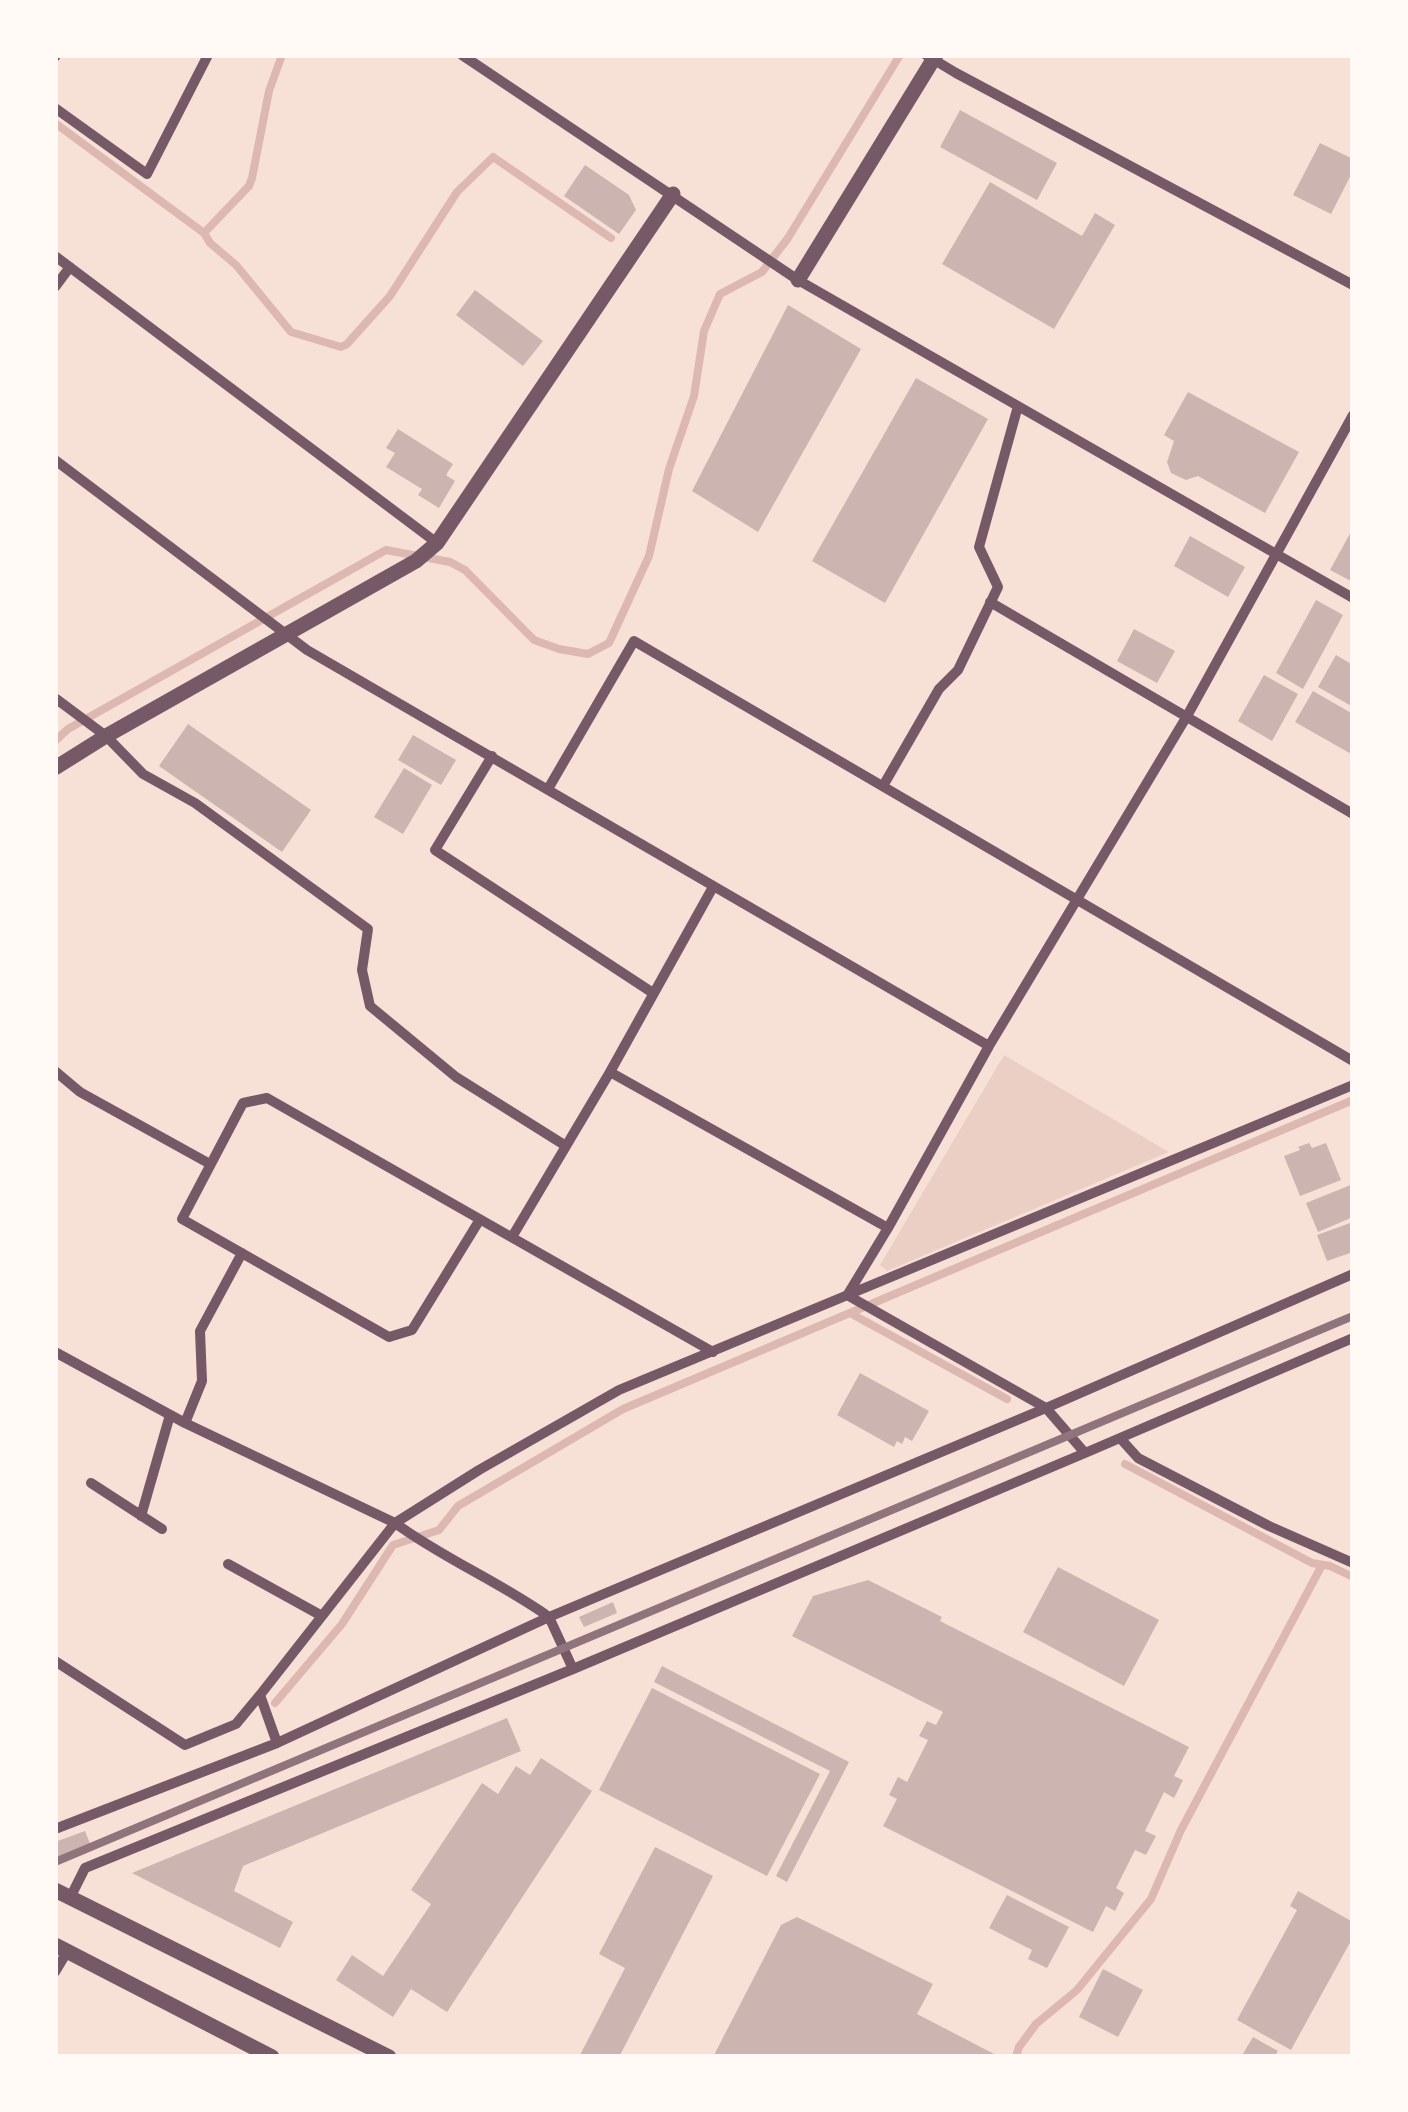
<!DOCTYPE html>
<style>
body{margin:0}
#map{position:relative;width:1408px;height:2112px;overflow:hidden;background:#f7e1d7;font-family:"Asap Condensed",sans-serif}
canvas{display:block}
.frame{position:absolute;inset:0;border:58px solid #fffaf5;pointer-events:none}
</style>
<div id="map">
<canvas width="1408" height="2112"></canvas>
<div class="frame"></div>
</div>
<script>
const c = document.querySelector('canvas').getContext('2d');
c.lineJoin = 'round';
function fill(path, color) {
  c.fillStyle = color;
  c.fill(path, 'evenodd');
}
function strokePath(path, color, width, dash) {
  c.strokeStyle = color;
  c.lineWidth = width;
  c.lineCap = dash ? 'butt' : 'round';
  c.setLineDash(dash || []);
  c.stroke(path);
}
const green = new Path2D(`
 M 1004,1055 L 1169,1152 L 887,1271 L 880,1265 Z`);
const stream = new Path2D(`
 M 55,123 L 204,233 L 249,186 L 252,178 L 269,91 L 282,55
 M 204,233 L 210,243 L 236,265 L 291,332 L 341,347 L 347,344 L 390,296 L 457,192 L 493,157 L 611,238
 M 55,741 L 68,729 L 386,550 L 450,562 L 465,570 L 534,640 L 559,649 L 588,654 L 609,643 L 649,556 L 669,469 L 694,396 L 704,331 L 720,294 L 762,272 L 788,238 L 900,55
 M 850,1313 L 1007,1399
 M 1125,1464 L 1312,1563 L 1330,1566 L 1353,1577
 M 275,1703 L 342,1624 L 393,1545 L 439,1530 L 458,1506 L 623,1409 L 1353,1100
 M 1016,2057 L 1019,2047 L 1036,2024 L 1077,1990 L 1151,1899 L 1181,1830 L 1322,1565`);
const building = new Path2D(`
 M 960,110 L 1057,163 L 1037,200 L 940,147 Z
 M 1320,143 L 1353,159 L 1353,171 L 1331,214 L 1293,195 Z
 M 585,165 L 629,195 L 636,210 L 619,234 L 564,196 Z
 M 990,182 L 1082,236 L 1095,213 L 1115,225 L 1054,329 L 942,264 Z
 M 475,290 L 543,341 L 523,366 L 456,315 Z
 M 788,305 L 861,349 L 758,532 L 692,491 Z
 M 916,378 L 988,419 L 885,603 L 812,561 Z
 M 1188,392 L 1299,452 L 1265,513 L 1198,476 L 1186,480 L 1171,473 L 1167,462 L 1174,441 L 1164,435 Z
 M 398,429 L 453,464 L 446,475 L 455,481 L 439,508 L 418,495 L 422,489 L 386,467 L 395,453 L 386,448 Z
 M 1353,528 L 1353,582 L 1330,570 Z
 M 1190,536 L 1245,567 L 1228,597 L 1174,566 Z
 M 1316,600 L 1343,615 L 1303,689 L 1276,673 Z
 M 1134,629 L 1175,651 L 1157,683 L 1117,661 Z
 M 1336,655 L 1353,665 L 1353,707 L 1318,687 Z
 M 1264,675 L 1298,694 L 1272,741 L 1238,721 Z
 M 1313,691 L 1353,714 L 1353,755 L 1295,722 Z
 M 188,724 L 311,810 L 282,852 L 159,766 Z
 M 413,735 L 456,760 L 441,785 L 398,760 Z
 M 404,768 L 432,785 L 403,834 L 374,817 Z
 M 1309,1143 L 1312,1148 L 1326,1143 L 1341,1180 L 1300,1196 L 1284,1156 L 1300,1150 L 1298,1147 Z
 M 1353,1184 L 1353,1217 L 1318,1232 L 1306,1203 Z
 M 1353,1222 L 1353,1252 L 1327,1261 L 1317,1235 Z
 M 860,1373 L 929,1411 L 912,1441 L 905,1437 L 902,1444 L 897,1441 L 894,1447 L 837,1415 Z
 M 1058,1567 L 1159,1620 L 1124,1686 L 1023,1632 Z
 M 868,1580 L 942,1617 L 940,1621 L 1189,1747 L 1174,1776 L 1183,1780 L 1174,1798 L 1164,1792 L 1145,1831 L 1156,1836 L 1146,1855 L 1135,1850 L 1116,1888 L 1124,1893 L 1115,1911 L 1106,1906 L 1093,1932 L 883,1826 L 897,1799 L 889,1795 L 898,1777 L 907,1782 L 928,1740 L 919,1736 L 927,1721 L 936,1725 L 943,1712 L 792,1636 L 813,1596 Z
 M 613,1602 L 617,1613 L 584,1627 L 579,1617 Z
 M 662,1666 L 849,1762 L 787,1882 L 776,1876 L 830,1771 L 654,1682 Z
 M 652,1688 L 820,1774 L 767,1876 L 599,1790 Z
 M 507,1718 L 521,1751 L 243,1866 L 234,1891 L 293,1922 L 280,1948 L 132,1873 Z
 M 541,1758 L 592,1791 L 447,2012 L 411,1989 L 393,2017 L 336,1980 L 352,1955 L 383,1976 L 431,1904 L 411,1890 L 482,1783 L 498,1794 L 516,1766 L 530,1775 Z
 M 85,1831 L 92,1849 L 57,1862 L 55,1842 Z
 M 655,1847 L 713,1876 L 619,2057 L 579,2057 L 625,1968 L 599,1954 Z
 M 1298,1891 L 1353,1922 L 1353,1937 L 1291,2050 L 1237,2020 L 1297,1910 L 1290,1906 Z
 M 1007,1895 L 1069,1927 L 1047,1968 L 1028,1959 L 1032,1950 L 989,1928 Z
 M 797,1917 L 933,1984 L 917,2014 L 1000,2057 L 713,2057 L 781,1925 Z
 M 1103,1969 L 1143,1990 L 1118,2037 L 1079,2017 Z
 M 1253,2037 L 1278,2051 L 1274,2057 L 1241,2057 Z`);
const minor = new Path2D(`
 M 462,55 L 798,280 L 1353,598
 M 926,55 L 956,73 L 1353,285
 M 55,57 L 56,55
 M 55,108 L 147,174 L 208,55
 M 55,256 L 437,543
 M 55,287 L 70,267
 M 55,460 L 307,650 L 989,1046
 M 990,602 L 1353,814
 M 55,698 L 106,736 L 143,774 L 195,803 L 368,929 L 362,970 L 370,1006 L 456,1077 L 566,1146
 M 492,756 L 435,850 L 653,993
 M 883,786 L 939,689 L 958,670 L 998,587 L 979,547 L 1018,406
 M 548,789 L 634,641 L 1353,1061
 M 55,1071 L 80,1092 L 210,1164
 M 610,1072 L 888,1228
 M 479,1221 L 412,1330 L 389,1337 L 182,1219 L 243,1103 L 267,1098 L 713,1352
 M 512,1237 L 610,1072 L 713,887
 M 848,1294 L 888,1228 L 989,1046 L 1187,716 L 1353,415
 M 847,1295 L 1046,1408 L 1085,1453 L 1120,1438 L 1138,1458 L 1269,1526 L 1353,1563
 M 55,1352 L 185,1423 L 395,1523 C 444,1559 500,1582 549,1617 L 1046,1408 L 1353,1274
 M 185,1423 L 202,1381 L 200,1331 L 242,1253
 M 1120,1438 L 1353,1338
 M 91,1483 L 162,1529
 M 141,1516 L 170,1415
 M 228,1564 L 322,1616
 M 55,1661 L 185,1745 L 236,1724 L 260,1695
 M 277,1743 L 260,1695 L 395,1523 L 479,1470 L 619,1390 L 1353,1085
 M 55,1829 L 277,1743 L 549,1617 L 573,1669
 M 70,1898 L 85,1868 L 573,1669 L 1085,1453
 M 55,1972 L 67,1952`);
const tertiary = new Path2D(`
 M 798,280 L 936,55
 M 55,768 L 106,736 L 416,561 L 437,543 L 673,194
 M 55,1890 L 389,2057
 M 55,1945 L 272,2057`);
const rail = new Path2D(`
 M 55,1862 L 1353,1316`);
fill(green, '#ebcfc5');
strokePath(stream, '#dcb8b0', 8);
fill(building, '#ccb4b1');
strokePath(minor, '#755966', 10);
strokePath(tertiary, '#755966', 15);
strokePath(rail, '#8f747c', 8);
</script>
